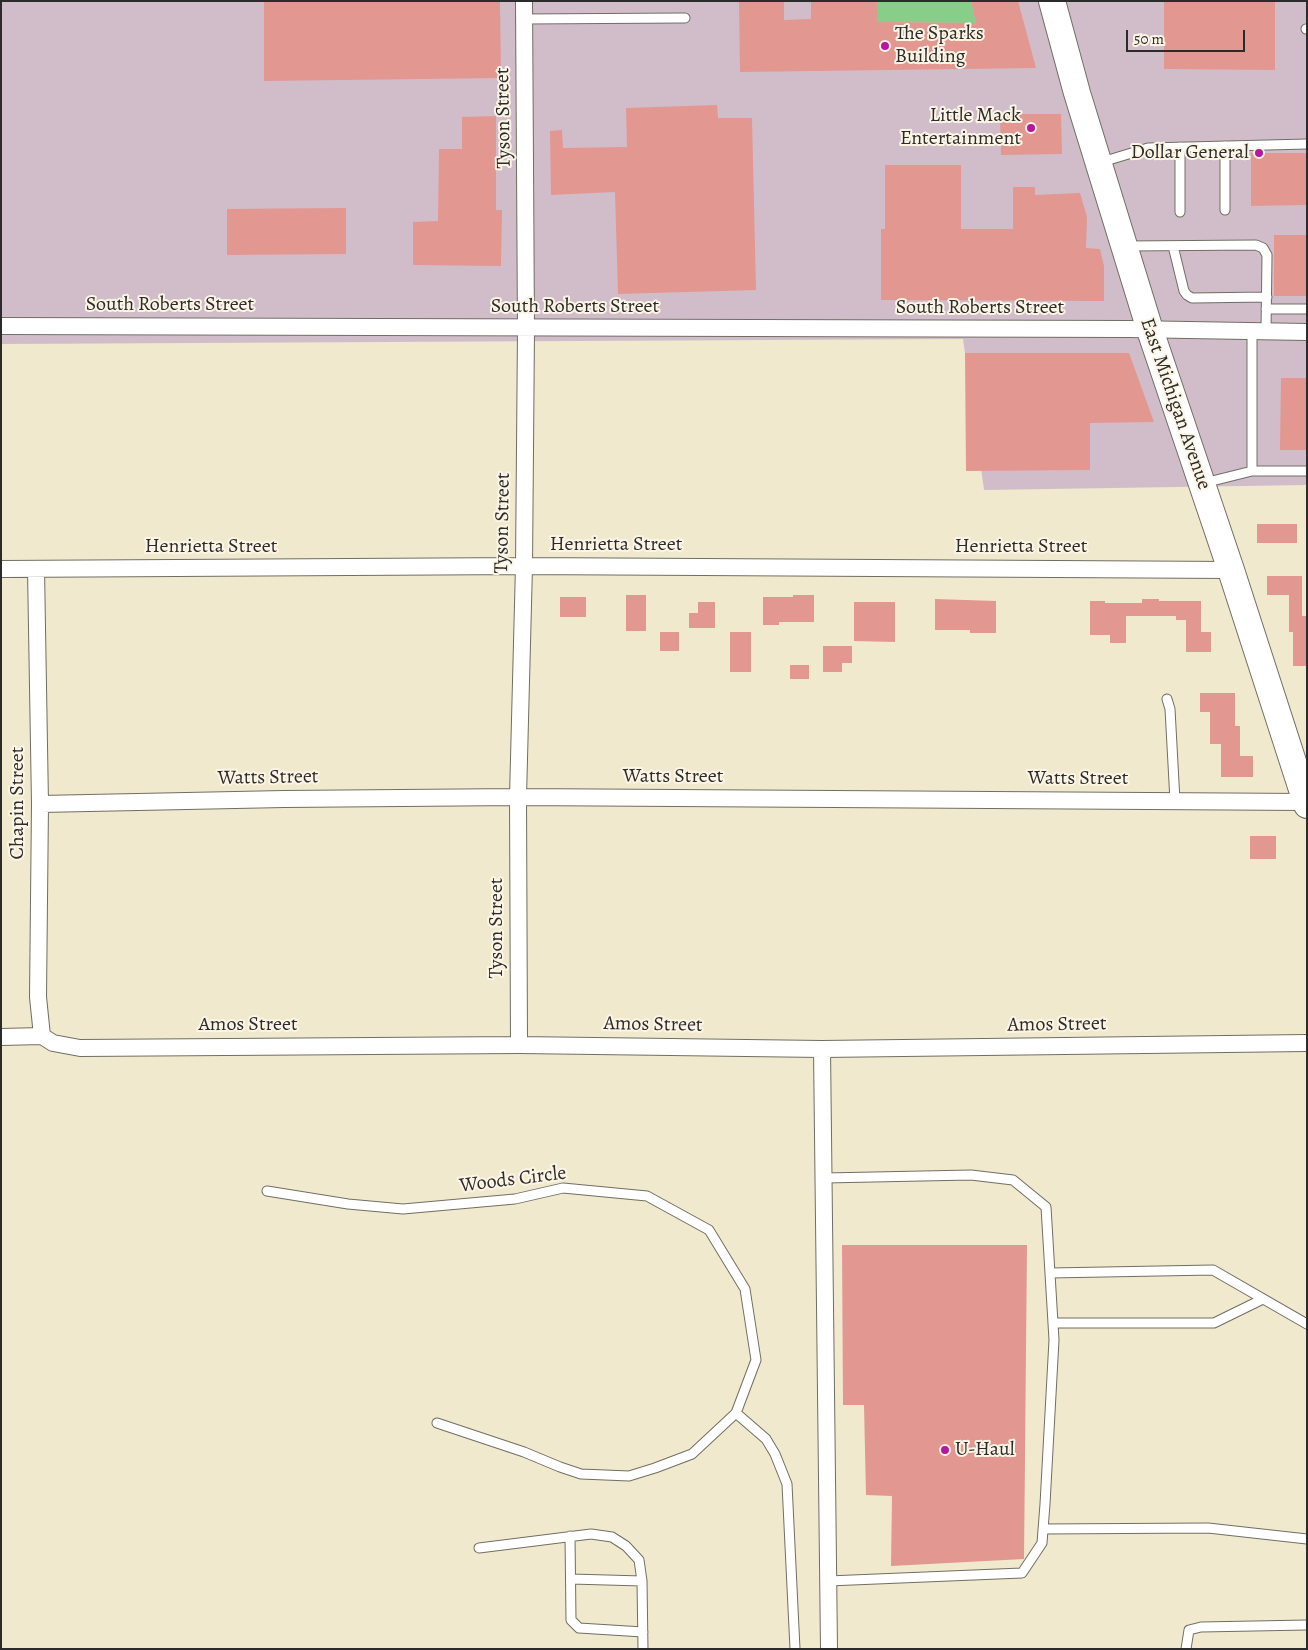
<!DOCTYPE html>
<style>
body{margin:0}
#map{position:relative;width:1308px;height:1650px;overflow:hidden;background:#f0e9cd;font-family:Alegreya,serif}
canvas{display:block}
.frame{position:absolute;inset:0;border:2px solid #2b2b2b;pointer-events:none}
.scale{position:absolute;left:1126px;top:30px;width:119px;height:22px;box-sizing:border-box;border:2px solid #2b2b2b;border-top:0;padding-left:6px;font-size:15px;line-height:18px;white-space:nowrap;color:#2b2b2b;-webkit-text-stroke:4px #fcf5e5;paint-order:stroke}
</style>
<div id="map">
<canvas width="1308" height="1650"></canvas>
<div class="frame"></div>
<div class="scale">50 m</div>
</div>
<script>
const c = document.querySelector('canvas').getContext('2d');
c.lineJoin = 'round';
function fill(path, color) {
  c.fillStyle = color;
  c.fill(path, 'evenodd');
}
function strokePath(path, color, width, dash) {
  c.strokeStyle = color;
  c.lineWidth = width;
  c.lineCap = dash ? 'butt' : 'round';
  c.setLineDash(dash || []);
  c.stroke(path);
}
function drawText(font, color, halo, rows, align = 'center') {
  c.font = font + ' Alegreya,serif';
  c.lineWidth = 4;
  c.setLineDash([]);
  c.textBaseline = 'middle';
  c.strokeStyle = halo;
  c.fillStyle = color;
  for (const [text, x, y, turn = 0] of rows) {
    c.save();
    c.translate(x, y);
    c.rotate((+turn || 0) * Math.PI / 180);
    c.textAlign = isNaN(turn) ? turn : align;
    if (halo) c.strokeText(text, 0, 0);
    c.fillText(text, 0, 0);
    c.restore();
  }
}
const industrial = new Path2D(`
 M 1,1 L 1307,1 L 1307,485 L 984,490 L 963,339 L 1,344 Z`);
const green = new Path2D(`
 M 877,1 L 971,1 L 976,23 L 877,22 Z`);
const building = new Path2D(`
 M 264,1 L 500,1 L 501,78 L 264,81 Z
 M 739,1 L 784,1 L 784,20 L 811,19 L 811,1 L 877,1 L 877,22 L 976,23 L 971,1 L 1018,1 L 1036,68 L 740,72 Z
 M 1164,1 L 1275,1 L 1275,70 L 1164,69 Z
 M 717,105 L 718,118 L 752,118 L 756,290 L 618,294 L 615,192 L 551,195 L 550,131 L 562,130 L 563,148 L 627,147 L 626,108 Z
 M 1000,114 L 1061,114 L 1062,154 L 1001,155 Z
 M 496,116 L 496,210 L 502,210 L 501,266 L 413,265 L 413,222 L 438,221 L 439,149 L 462,149 L 462,117 Z
 M 1251,153 L 1307,153 L 1307,205 L 1251,206 Z
 M 885,165 L 961,165 L 961,229 L 1013,229 L 1013,187 L 1035,187 L 1035,195 L 1080,193 L 1087,217 L 1086,248 L 1100,249 L 1104,266 L 1104,301 L 881,300 L 881,229 L 885,229 Z
 M 346,208 L 346,254 L 227,255 L 227,209 Z
 M 1274,235 L 1307,235 L 1307,296 L 1274,296 Z
 M 965,353 L 1129,353 L 1154,422 L 1090,423 L 1090,470 L 966,471 Z
 M 1281,378 L 1307,378 L 1307,450 L 1280,450 Z
 M 1257,524 L 1297,524 L 1297,543 L 1257,543 Z
 M 1267,576 L 1302,576 L 1302,616 L 1307,616 L 1307,666 L 1293,666 L 1293,632 L 1289,632 L 1289,595 L 1267,595 Z
 M 626,595 L 646,595 L 646,631 L 626,631 Z
 M 793,595 L 814,595 L 814,622 L 779,622 L 779,625 L 763,625 L 763,597 L 793,597 Z
 M 560,597 L 586,597 L 586,617 L 560,617 Z
 M 935,599 L 996,601 L 996,633 L 970,633 L 970,630 L 935,630 Z
 M 1142,599 L 1159,599 L 1159,601 L 1201,601 L 1201,632 L 1211,632 L 1211,652 L 1186,652 L 1186,620 L 1176,620 L 1176,616 L 1126,616 L 1126,643 L 1110,643 L 1110,635 L 1090,635 L 1090,601 L 1105,601 L 1105,603 L 1142,603 Z
 M 698,602 L 715,602 L 715,628 L 689,628 L 689,613 L 698,613 Z
 M 854,602 L 895,602 L 895,642 L 854,641 Z
 M 660,632 L 679,632 L 679,651 L 660,651 Z
 M 730,632 L 751,632 L 751,672 L 730,672 Z
 M 823,646 L 852,646 L 852,663 L 842,663 L 842,672 L 823,672 Z
 M 790,665 L 809,665 L 809,679 L 790,679 Z
 M 1200,693 L 1235,693 L 1235,726 L 1240,726 L 1240,756 L 1253,756 L 1253,777 L 1221,777 L 1221,744 L 1210,744 L 1210,712 L 1200,712 Z
 M 1250,836 L 1276,836 L 1276,859 L 1250,859 Z
 M 842,1245 L 1027,1245 L 1024,1559 L 891,1566 L 892,1496 L 866,1495 L 864,1405 L 843,1405 Z`);
const lane = new Path2D(`
 M 524,19 L 685,18
 M 1306,29 L 1307,29
 M 1225,146 L 1225,210
 M 1180,147 L 1180,212
 M 1102,162 L 1148,148 L 1307,144
 M 1126,246 L 1256,245 L 1263,248 L 1267,255 L 1266,331
 M 1173,246 L 1184,291 L 1187,295 L 1192,298 L 1267,297
 M 1266,309 L 1307,309
 M 1252,331 L 1252,471
 M 1204,483 L 1252,471 L 1307,471
 M 1167,699 L 1170,709 L 1175,801
 M 825,1178 L 971,1175 L 1013,1180 L 1046,1207 L 1054,1340 L 1045,1504 L 1042,1543 L 1022,1573 L 828,1581
 M 267,1191 L 348,1204 L 403,1209 L 515,1199 L 563,1188 L 647,1196 L 709,1230 L 745,1289 L 756,1360 L 736,1413 L 692,1454 L 655,1468 L 629,1476 L 581,1474 L 560,1467 L 524,1452 L 437,1423
 M 1050,1273 L 1213,1270 L 1307,1324
 M 1053,1323 L 1214,1323 L 1263,1299
 M 736,1413 L 766,1439 L 775,1454 L 787,1484 L 795,1649
 M 1043,1529 L 1208,1528 L 1307,1539
 M 570,1536 L 571,1620 L 579,1628 L 643,1632
 M 479,1548 L 591,1534 L 612,1537 L 626,1546 L 639,1560 L 642,1581 L 643,1649
 M 571,1579 L 642,1581
 M 1186,1649 L 1189,1630 L 1201,1627 L 1307,1625`);
const street = new Path2D(`
 M 1,326 L 1129,329 L 1307,332
 M 1,569 L 524,566 L 1231,570
 M 36,569 L 40,804 L 38,997 L 42,1036
 M 40,804 L 284,799 L 518,797 L 1306,802
 M 1,1037 L 42,1036 L 53,1043 L 80,1048 L 519,1045 L 822,1049 L 1307,1043
 M 519,1045 L 518,797 L 524,566 L 526,329 L 524,1
 M 822,1049 L 829,1649`);
const primary = new Path2D(`
 M 1052,1 L 1077,93 L 1150,330 L 1231,570 L 1307,805`);
const markers = [
 [885,46,5,"#b5179e"],
 [1031,128,5,"#b5179e"],
 [1259,153,5,"#b5179e"],
 [945,1450,5,"#b5179e"]
];
const poiNames = [
 ["The Sparks",895,34],
 ["Building",895,57],
 ["Little Mack",1021,116,"right"],
 ["Entertainment",1021,139,"right"],
 ["Dollar General",1249,153,"right"],
 ["U-Haul",955,1450]
];
const streetNames = [
 ["Tyson Street",504,118,-91],
 ["South Roberts Street",170,305],
 ["South Roberts Street",575,307],
 ["South Roberts Street",980,308],
 ["East Michigan Avenue",1175,404,71],
 ["Tyson Street",503,523,-89],
 ["Henrietta Street",616,545],
 ["Henrietta Street",211,547],
 ["Henrietta Street",1021,547],
 ["Watts Street",673,777],
 ["Watts Street",268,778,-1],
 ["Watts Street",1078,779],
 ["Chapin Street",18,803,-90],
 ["Tyson Street",497,928,-90],
 ["Amos Street",248,1025],
 ["Amos Street",653,1025,1],
 ["Amos Street",1057,1025,-1],
 ["Woods Circle",513,1180,-7]
];
fill(industrial, '#d1bdca');
fill(green, '#87ce89');
fill(building, '#e29791');
strokePath(lane, '#706e64', 11);
strokePath(street, '#706e64', 18);
strokePath(primary, '#706e64', 28);
strokePath(lane, '#fff', 9);
strokePath(street, '#fff', 16);
strokePath(primary, '#fff', 26);
for (const [x, y, r, color] of markers) {
  const dot = new Path2D();
  dot.arc(x, y, r, 0, 2 * Math.PI);
  c.fillStyle = color;
  c.fill(dot);
  strokePath(dot, '#fcf5e5', 2);
}
drawText('20px', '#2b2b2b', '#fcf5e5', poiNames, 'left');
drawText('20px', '#2b2b2b', '#fcf5e5', streetNames);
</script>
